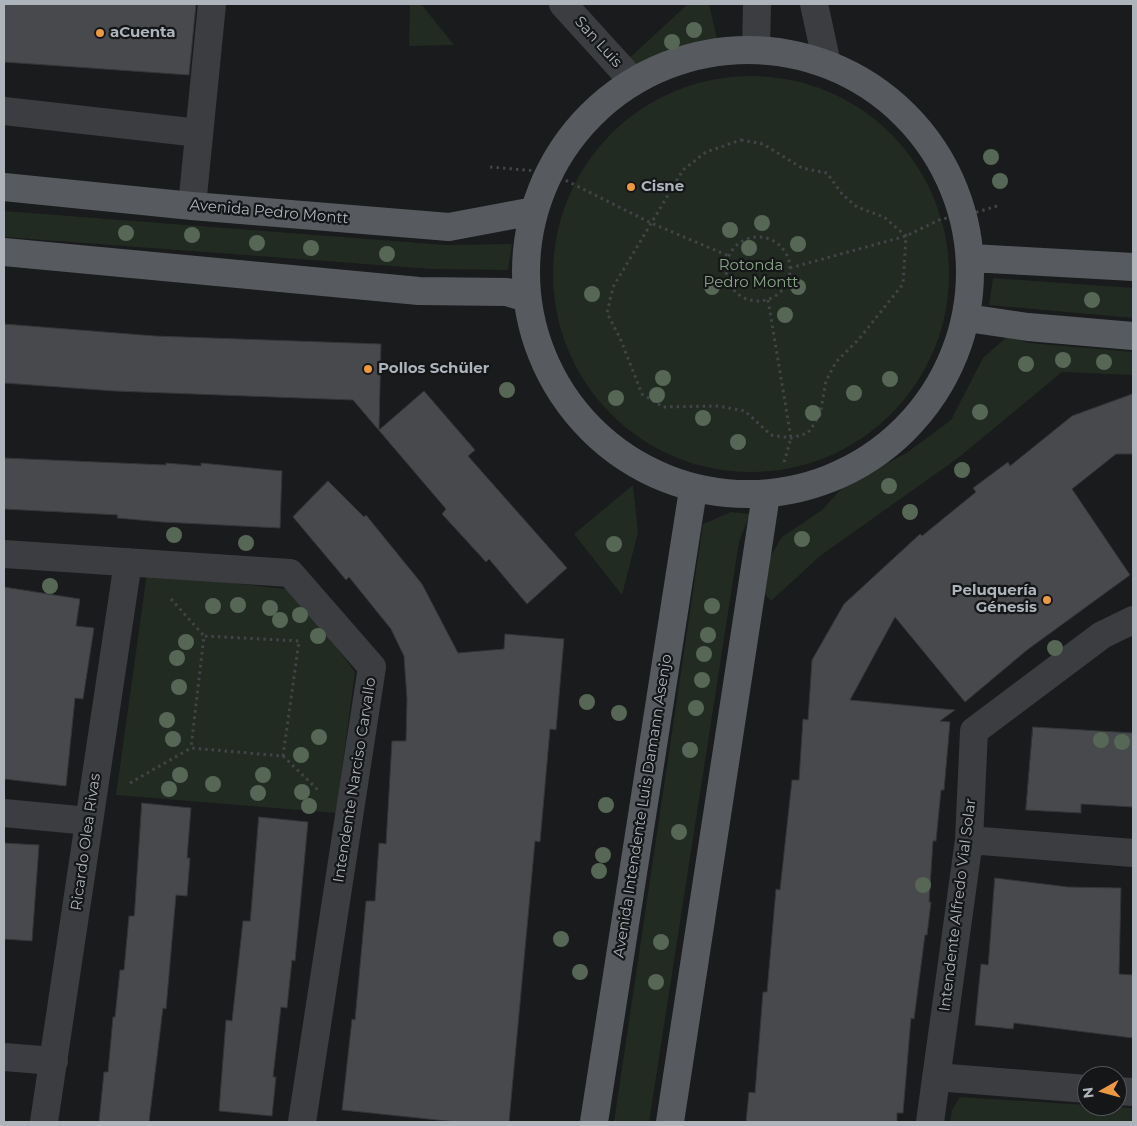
<!DOCTYPE html>
<meta charset="utf-8">
<style>
body{margin:0}
#map{position:relative;width:1137px;height:1126px;overflow:hidden;background:#1a1b1c;font-family:Montserrat,sans-serif}
canvas{display:block}
.frame{position:absolute;inset:0;border:5px solid #adb4bb;pointer-events:none}
.north{position:absolute;left:1077px;top:1066px;width:50px;height:50px;box-sizing:border-box;background:#151618;border:1px solid #525559;border-radius:50%;rotate:263deg;font-size:14px;font-weight:700;line-height:20px;text-align:center;color:#adb4bb}
.north::after{content:'';display:block;margin:auto;width:18px;height:22px;background:#ed9941;clip-path:polygon(50% 0,100% 100%,50% 72%,0 100%)}
</style>
<div id="map">
<canvas width="1137" height="1126"></canvas>
<div class="frame"></div>
<div class="north">N</div>
</div>
<script>
const c = document.querySelector('canvas').getContext('2d');
c.lineJoin = 'round';
function fill(path, color) {
  c.fillStyle = color;
  c.fill(path, 'evenodd');
}
function strokePath(path, color, width, dash) {
  c.strokeStyle = color;
  c.lineWidth = width;
  c.lineCap = dash ? 'butt' : 'round';
  c.setLineDash(dash || []);
  c.stroke(path);
}
function drawText(font, color, halo, rows, align = 'center') {
  c.font = font + ' Montserrat,sans-serif';
  c.lineWidth = 4.5;
  c.setLineDash([]);
  c.textBaseline = 'middle';
  c.strokeStyle = halo;
  c.fillStyle = color;
  for (const [text, x, y, turn = 0] of rows) {
    c.save();
    c.translate(x, y);
    c.rotate((+turn || 0) * Math.PI / 180);
    c.textAlign = isNaN(turn) ? turn : align;
    if (halo) c.strokeText(text, 0, 0);
    c.fillText(text, 0, 0);
    c.restore();
  }
}
const green = new Path2D(`
 M 410,4 L 421,4 L 454,45 L 409,46 Z
 M 688,4 L 709,4 L 717,39 L 700,54 L 654,70 L 625,62 Z
 M553 274a198 198 0 1 1 396 0a198 198 0 1 1-396 0Z
 M 4,211 L 446,245 L 512,244 L 508,270 L 432,269 L 4,237 Z
 M 993,278 L 1133,288 L 1133,318 L 989,305 Z
 M 1008,336 L 1029,343 L 1133,352 L 1133,375 L 1062,372 L 958,458 L 820,556 L 771,601 L 763,592 L 770,557 L 782,537 L 822,510 L 842,488 L 908,452 L 951,420 L 983,358 Z
 M 633,485 L 638,532 L 622,595 L 574,534 Z
 M 731,512 L 750,514 L 739,542 L 649,1122 L 614,1122 L 703,524 Z
 M 147,573 L 293,590 L 355,672 L 336,813 L 116,795 Z
 M 960,1097 L 1133,1108 L 1133,1122 L 950,1122 L 952,1110 Z`);
const building = new Path2D(`
 M 4,4 L 196,4 L 189,75 L 4,62 Z
 M 4,324 L 155,336 L 381,344 L 379,430 L 424,391 L 475,450 L 468,456 L 567,568 L 527,604 L 489,559 L 486,562 L 442,514 L 446,509 L 353,400 L 114,391 L 4,383 Z
 M 1133,394 L 1133,454 L 1116,454 L 1072,489 L 1130,575 L 1027,650 L 965,702 L 895,617 L 850,700 L 955,710 L 940,721 L 950,722 L 944,790 L 941,790 L 936,841 L 933,841 L 929,902 L 931,902 L 927,935 L 925,935 L 914,1019 L 911,1018 L 903,1113 L 897,1113 L 897,1122 L 746,1122 L 749,1092 L 755,1093 L 763,992 L 767,992 L 776,889 L 780,890 L 792,780 L 799,780 L 803,719 L 808,720 L 812,660 L 844,604 L 920,534 L 922,536 L 976,492 L 973,488 L 1008,462 L 1010,466 L 1072,416 Z
 M 4,458 L 166,465 L 166,463 L 201,466 L 201,463 L 282,471 L 280,528 L 162,522 L 117,518 L 118,515 L 4,509 Z
 M 328,481 L 364,517 L 366,515 L 422,584 L 458,653 L 504,649 L 505,634 L 564,639 L 556,730 L 550,729 L 540,842 L 535,841 L 509,1122 L 457,1122 L 342,1110 L 352,1019 L 355,1020 L 366,901 L 375,901 L 379,843 L 386,844 L 392,741 L 406,741 L 407,699 L 404,656 L 391,629 L 349,577 L 346,580 L 293,517 Z
 M 4,587 L 80,599 L 76,626 L 94,628 L 83,699 L 75,698 L 66,786 L 4,779 Z
 M 1033,727 L 1133,733 L 1133,807 L 1081,804 L 1081,813 L 1026,810 Z
 M 142,803 L 191,808 L 187,858 L 190,858 L 187,896 L 176,895 L 166,1009 L 163,1008 L 149,1122 L 99,1122 L 104,1072 L 108,1072 L 113,1017 L 115,1017 L 120,970 L 124,970 L 129,916 L 134,916 Z
 M 259,817 L 308,822 L 295,961 L 292,960 L 287,1008 L 281,1007 L 273,1077 L 276,1077 L 272,1116 L 219,1111 L 226,1020 L 232,1021 L 243,921 L 250,921 Z
 M 4,843 L 39,845 L 32,941 L 4,939 Z
 M 995,878 L 1068,887 L 1121,888 L 1119,974 L 1133,975 L 1133,1038 L 1014,1023 L 1013,1029 L 975,1025 L 981,964 L 988,965 Z`);
const path = new Path2D(`
 M 741,140 L 763,144 L 802,168 L 827,173 L 842,194 L 857,207 L 884,217 L 906,236 L 903,284 L 859,339 L 836,362 L 826,381 L 820,415 L 808,433 L 791,438 L 771,435 L 745,411 L 718,406 L 663,407 L 642,394 L 620,338 L 607,313 L 613,287 L 683,170 L 706,152 Z
 M 490,167 L 549,172 L 651,223 L 729,256
 M726 269a32 32 0 1 1 64 0a32 32 0 1 1-64 0Z
 M 790,268 L 906,236 L 941,219 L 964,216 L 997,206
 M 768,300 L 791,438 L 783,466
 M 171,599 L 204,636
 M 283,756 L 319,791
 M 130,783 L 191,748 L 283,756 L 299,641 L 204,636 L 191,748`);
const minor = new Path2D(`
 M 563,4 L 633,81
 M 814,4 L 827,64
 M 756,49 L 757,4
 M 4,111 L 199,133
 M 192,206 L 212,4
 M 4,554 L 290,573 L 372,667 L 302,1122
 M 4,813 L 89,821
 M 969,840 L 1133,853
 M 4,1057 L 54,1061
 M 936,1077 L 1087,1089
 M 1117,1091 L 1133,1092
 M 44,1122 L 128,562
 M 930,1122 L 969,840 L 974,731 L 1102,635 L 1133,620`);
const major = new Path2D(`
 M526 272a222 222 0 1 1 444 0a222 222 0 1 1-444 0Z
 M 4,187 L 192,206 L 449,227 L 534,211
 M 4,252 L 419,291 L 507,292 L 527,298
 M 971,258 L 1133,267
 M 967,318 L 1028,327 L 1133,336
 M 594,1122 L 693,490
 M 670,1122 L 766,495`);
const trees = [
 [694,30],
 [672,42],
 [991,157],
 [1000,181],
 [762,223],
 [730,230],
 [126,233],
 [192,235],
 [257,243],
 [798,244],
 [311,248],
 [749,248],
 [387,254],
 [712,287],
 [798,287],
 [592,294],
 [1092,300],
 [785,315],
 [1063,360],
 [1104,362],
 [1026,364],
 [663,378],
 [890,379],
 [507,390],
 [854,393],
 [657,395],
 [616,398],
 [980,412],
 [813,413],
 [703,418],
 [738,442],
 [962,470],
 [889,486],
 [910,512],
 [174,535],
 [802,539],
 [246,543],
 [614,544],
 [50,586],
 [238,605],
 [213,606],
 [712,606],
 [270,608],
 [300,615],
 [280,620],
 [708,635],
 [318,636],
 [186,642],
 [1055,648],
 [704,654],
 [177,658],
 [702,680],
 [179,687],
 [587,702],
 [696,708],
 [619,713],
 [167,720],
 [319,737],
 [173,739],
 [1101,740],
 [1122,742],
 [690,750],
 [301,755],
 [180,775],
 [263,775],
 [213,784],
 [169,789],
 [302,792],
 [258,793],
 [606,805],
 [309,806],
 [679,832],
 [603,855],
 [599,871],
 [923,885],
 [561,939],
 [661,942],
 [580,972],
 [656,982]
];
const markers = [
 [100,33,5,"#ed9941"],
 [631,187,5,"#ed9941"],
 [368,369,5,"#ed9941"],
 [1047,600,5,"#ed9941"]
];
const poiNames = [
 ["aCuenta",110,33],
 ["Cisne",641,187],
 ["Pollos Schüler",378,369],
 ["Peluquería",1037,591,"right"],
 ["Génesis",1037,608,"right"]
];
const streetNames = [
 ["San Luis",598,42,48],
 ["Avenida Pedro Montt",269,212,5],
 ["Intendente Narciso Carvallo",355,780,-81],
 ["Avenida Intendente Luis Damann Asenjo",643,806,-81],
 ["Ricardo Olea Rivas",86,842,-82],
 ["Intendente Alfredo Vial Solar",958,905,-83]
];
const parkNames = [
 ["Rotonda",751,266],
 ["Pedro Montt",751,283]
];
fill(green, '#222b22');
fill(building, '#47494c');
strokePath(building, '#343538', 1);
strokePath(path, '#414448', 3, [2.5, 4]);
strokePath(minor, '#3b3d41', 28);
strokePath(major, '#575b60', 28);
c.fillStyle = '#566756';
for (const [x, y] of trees) {
  c.beginPath();
  c.arc(x, y, 8, 0, 2 * Math.PI);
  c.fill();
}
for (const [x, y, r, color] of markers) {
  const dot = new Path2D();
  dot.arc(x, y, r, 0, 2 * Math.PI);
  c.fillStyle = color;
  c.fill(dot);
  strokePath(dot, '#151618', 2);
}
drawText('bold 15px', '#adb4bb', '#151618', poiNames, 'left');
drawText('15px', '#adb4bb', '#151618', streetNames);
drawText('15px', '#88a685', '#151618', parkNames);
</script>
